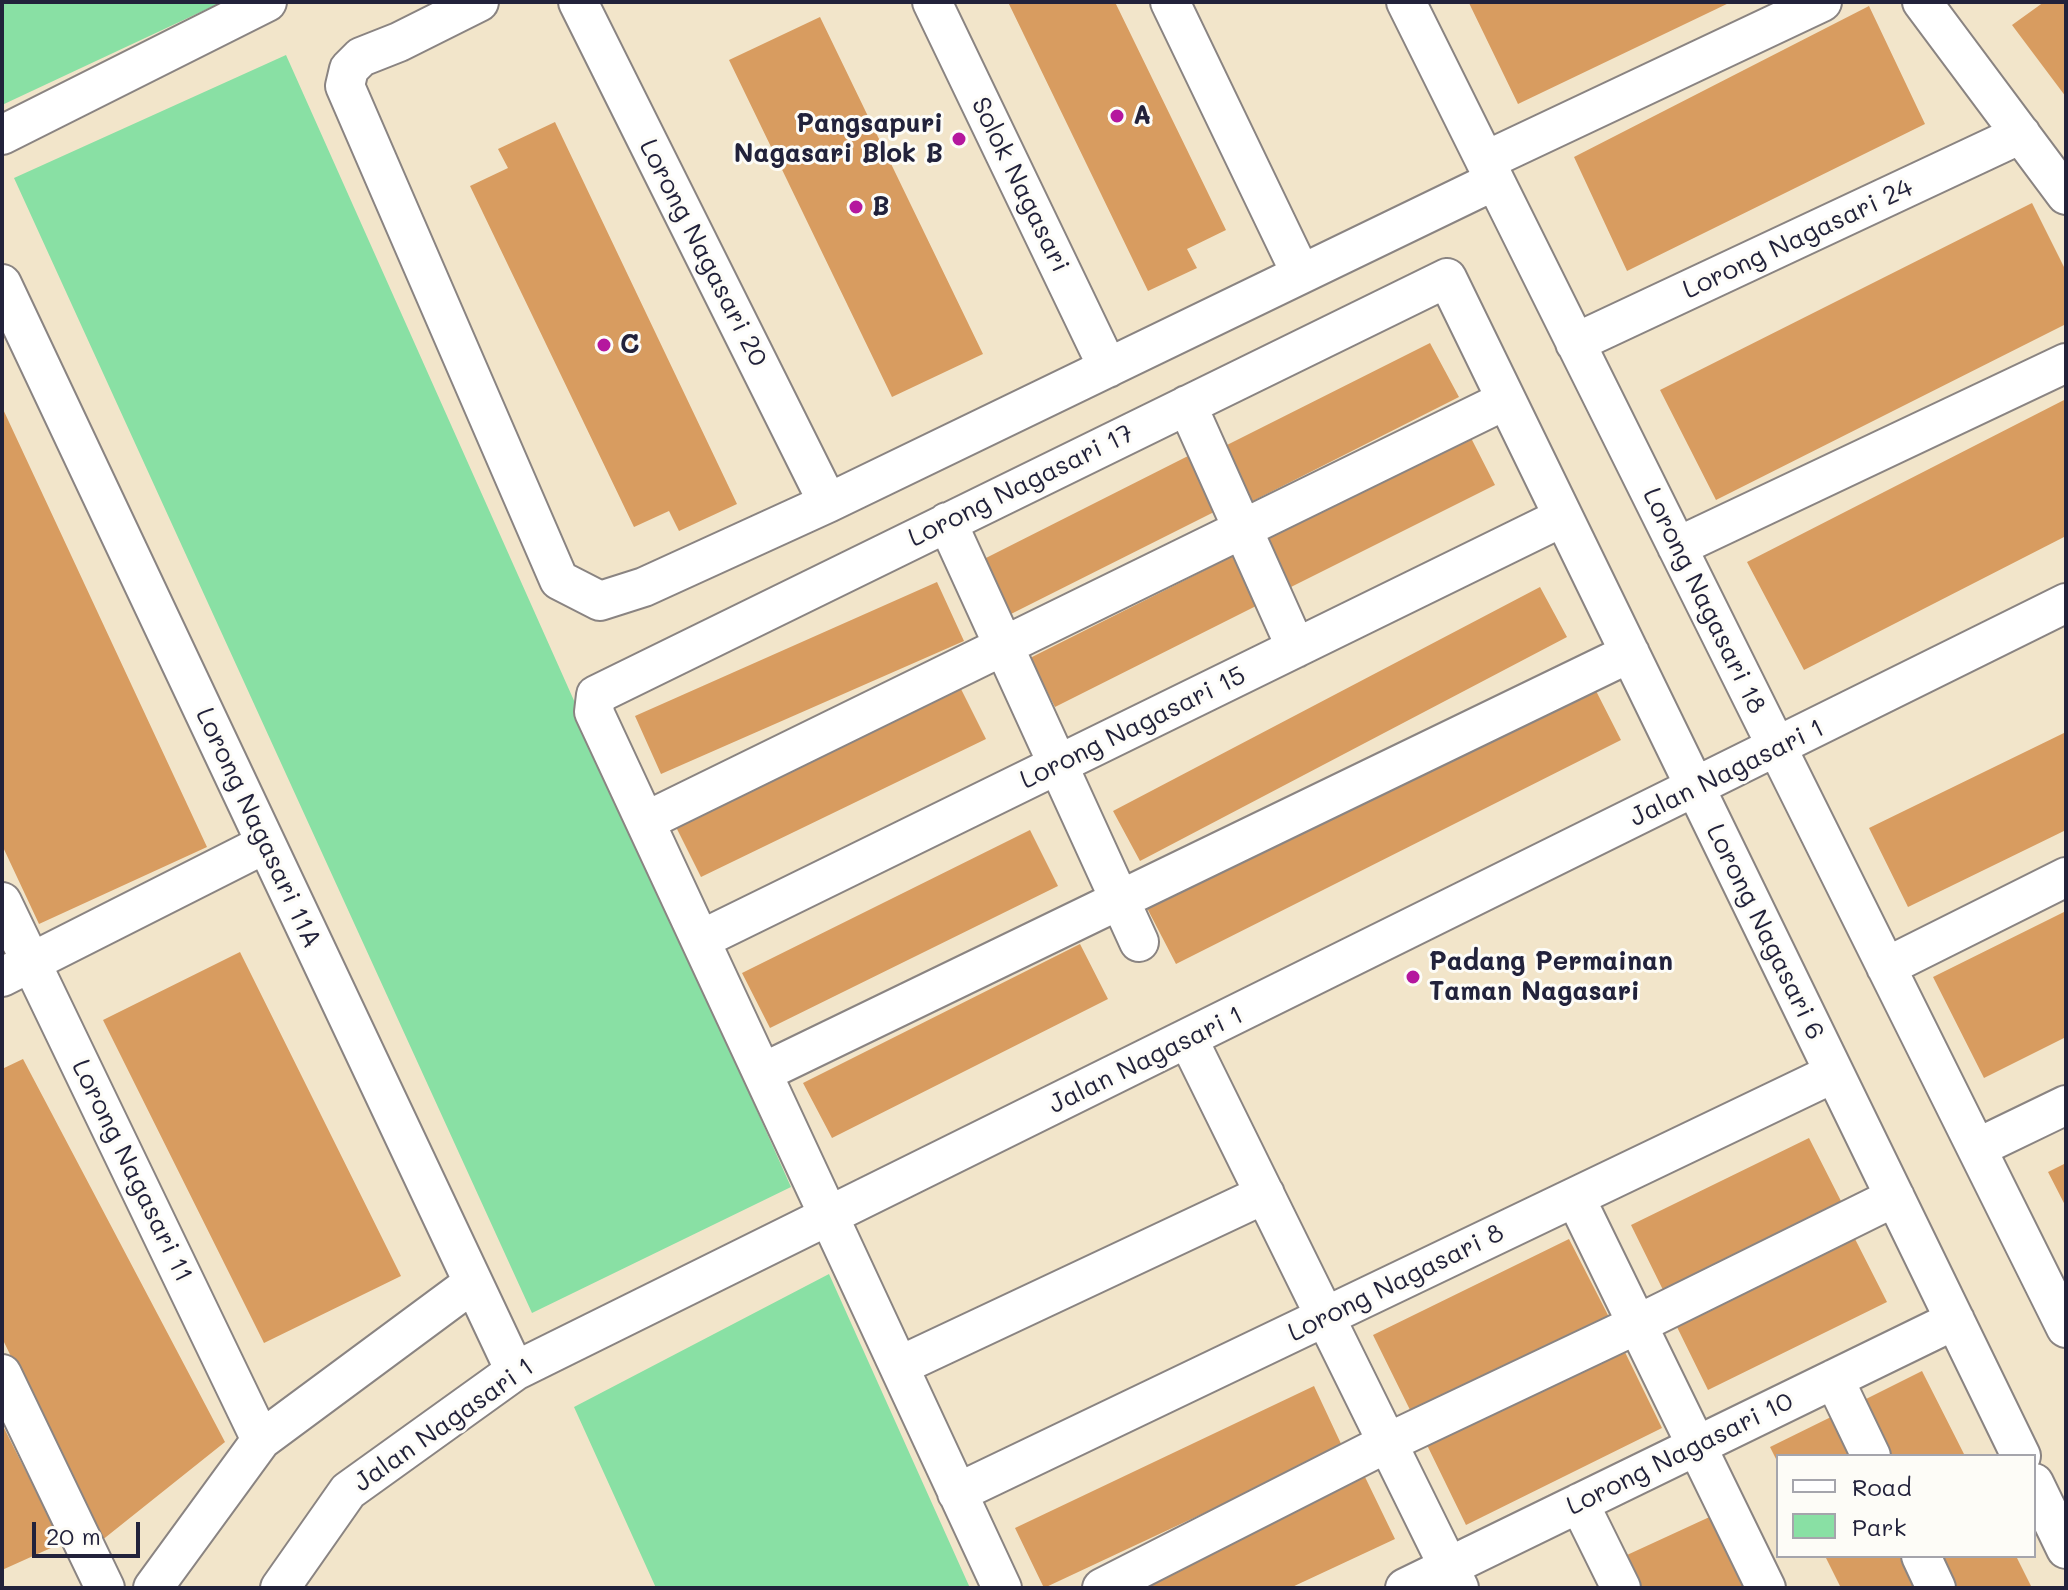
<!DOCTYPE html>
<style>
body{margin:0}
#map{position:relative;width:2068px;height:1590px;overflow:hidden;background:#f2e5ca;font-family:Mali,sans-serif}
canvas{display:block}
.frame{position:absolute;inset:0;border:4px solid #22223b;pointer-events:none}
.legend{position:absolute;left:1776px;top:1454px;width:260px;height:104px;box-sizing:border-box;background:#fdfcf7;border:2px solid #a5a5ac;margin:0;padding:10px 14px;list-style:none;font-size:24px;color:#22223b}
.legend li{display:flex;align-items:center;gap:16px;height:40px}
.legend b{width:40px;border:2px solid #a5a5ac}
.scale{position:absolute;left:32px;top:1522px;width:108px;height:36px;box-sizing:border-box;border:4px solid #22223b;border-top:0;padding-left:10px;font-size:24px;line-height:28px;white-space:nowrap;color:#22223b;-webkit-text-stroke:6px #fdfcf7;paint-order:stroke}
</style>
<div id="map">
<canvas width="2068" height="1590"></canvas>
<div class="frame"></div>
<ul class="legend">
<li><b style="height:10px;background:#fff"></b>Road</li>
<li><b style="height:22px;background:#89e0a4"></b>Park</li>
</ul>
<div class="scale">20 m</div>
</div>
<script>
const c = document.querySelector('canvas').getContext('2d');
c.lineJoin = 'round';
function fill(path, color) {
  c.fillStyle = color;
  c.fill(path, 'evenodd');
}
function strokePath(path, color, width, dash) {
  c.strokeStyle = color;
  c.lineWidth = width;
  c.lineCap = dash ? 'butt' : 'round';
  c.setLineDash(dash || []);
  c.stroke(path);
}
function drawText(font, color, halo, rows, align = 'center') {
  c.font = font + ' Mali,sans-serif';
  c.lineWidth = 6;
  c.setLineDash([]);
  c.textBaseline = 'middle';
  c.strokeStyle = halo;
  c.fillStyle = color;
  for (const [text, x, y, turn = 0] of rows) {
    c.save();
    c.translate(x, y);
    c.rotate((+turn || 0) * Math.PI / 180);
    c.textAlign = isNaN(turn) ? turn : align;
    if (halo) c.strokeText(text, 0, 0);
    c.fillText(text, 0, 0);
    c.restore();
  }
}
const green = new Path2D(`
 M 2,2 L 222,2 L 2,105 Z
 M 286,55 L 791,1187 L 532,1313 L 14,178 Z
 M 829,1274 L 970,1588 L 656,1588 L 574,1407 Z`);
const building = new Path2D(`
 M 1008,2 L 1115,2 L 1226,230 L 1187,249 L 1197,268 L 1148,291 Z
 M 1471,2 L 1731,2 L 1518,104 L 1469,3 Z
 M 2044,2 L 2066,2 L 2066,97 L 2012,25 Z
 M 1869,6 L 1925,124 L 1627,271 L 1574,157 Z
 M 820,17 L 983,354 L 892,397 L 729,60 Z
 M 555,122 L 737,504 L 679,531 L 669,511 L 634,527 L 470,186 L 508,168 L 498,149 Z
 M 2032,203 L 2066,271 L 2066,324 L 1716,500 L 1660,390 Z
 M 1430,343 L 1459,397 L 1249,503 L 1221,448 Z
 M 2066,399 L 2066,536 L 1804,670 L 1747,562 Z
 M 2,407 L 207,847 L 39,924 L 2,845 Z
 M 1470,436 L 1495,485 L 1287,589 L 1262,540 Z
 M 1188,456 L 1216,511 L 1007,616 L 978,562 Z
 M 1237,554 L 1262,603 L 1055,707 L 1030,658 Z
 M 937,582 L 964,641 L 661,774 L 635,716 Z
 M 1540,587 L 1567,637 L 1140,861 L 1113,811 Z
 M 959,685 L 986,739 L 701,877 L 674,823 Z
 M 1593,685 L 1621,740 L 1176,964 L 1147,908 Z
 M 2066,732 L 2066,830 L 1908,907 L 1869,828 Z
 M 1030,830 L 1058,886 L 770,1028 L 742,973 Z
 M 2066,911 L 2066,1037 L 1984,1078 L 1933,977 Z
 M 1080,944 L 1108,999 L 832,1138 L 803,1083 Z
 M 240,952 L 401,1276 L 264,1343 L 103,1020 Z
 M 23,1059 L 225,1442 L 101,1541 L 2,1338 L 2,1069 Z
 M 1809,1138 L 1843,1205 L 1664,1292 L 1631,1225 Z
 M 2066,1163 L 2066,1207 L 2048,1172 Z
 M 1853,1235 L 1887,1302 L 1708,1390 L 1675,1323 Z
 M 1569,1239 L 1611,1321 L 1414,1418 L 1373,1335 Z
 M 1622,1346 L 1662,1428 L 1466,1525 L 1426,1443 Z
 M 1922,1371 L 1965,1456 L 1885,1456 L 1858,1403 Z
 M 1314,1386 L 1343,1448 L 1044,1588 L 1015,1528 Z
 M 1835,1415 L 1856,1456 L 1778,1456 L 1778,1463 L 1770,1447 Z
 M 2,1424 L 62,1543 L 2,1570 Z
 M 1365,1477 L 1395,1539 L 1290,1588 L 1131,1588 Z
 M 1716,1514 L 1751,1588 L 1642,1588 L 1627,1555 Z
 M 1825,1556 L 1906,1556 L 1922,1588 L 1841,1588 Z
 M 1935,1556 L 2016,1556 L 2032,1588 L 1951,1588 Z`);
const minor = new Path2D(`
 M 479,2 L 399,42 L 361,57 L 349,69 L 345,86 L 559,580 L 600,601 L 644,587 L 828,503 L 1494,181
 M 578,2 L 828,503
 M 932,2 L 1108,368
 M 1170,2 L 1301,274
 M 1406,2 L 2066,1328
 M 1922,2 L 2066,195
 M 2,135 L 267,2
 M 1485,161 L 1822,2
 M 2,284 L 515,1371
 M 1575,343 L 2021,134
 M 1187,405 L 1296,648
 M 947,522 L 1139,942
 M 1677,547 L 2066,363
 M 646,821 L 1506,400
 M 2,902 L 261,1440
 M 702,939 L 1563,517
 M 1886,967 L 2066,877
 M 2,977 L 265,844
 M 1188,1039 L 1459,1588
 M 764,1072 L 1630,653
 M 1977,1148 L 2066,1105
 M 1575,1197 L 1766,1588
 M 899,1366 L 1265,1194
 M 2,1374 L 105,1588
 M 1834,1379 L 1871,1456
 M 2034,1483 L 2066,1549
 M 957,1493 L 1834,1073
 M 1579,1503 L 1621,1588
 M 1921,1556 L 1936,1588
 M 153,1588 L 261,1440 L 473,1283
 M 280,1588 L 348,1491 L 515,1371 L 2066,603
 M 1002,1588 L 594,712 L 596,695 L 1447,278 L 2021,1456
 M 1102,1588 L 1387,1443 L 1638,1324 L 1895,1197
 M 1405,1588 L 1955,1320`);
const markers = [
 [1117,116,8,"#b5179e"],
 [959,139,8,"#b5179e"],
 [856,207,8,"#b5179e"],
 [604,345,8,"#b5179e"],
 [1413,977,8,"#b5179e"]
];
const poiNames = [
 ["A",1133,116],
 ["Pangsapuri",943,124,"right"],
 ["Nagasari Blok B",943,154,"right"],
 ["B",872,207],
 ["C",620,345],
 ["Padang Permainan",1429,962],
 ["Taman Nagasari",1429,992]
];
const streetNames = [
 ["Solok Nagasari",1020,185,64],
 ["Lorong Nagasari 24",1798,239,-25],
 ["Lorong Nagasari 20",703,253,63],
 ["Lorong Nagasari 17",1021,486,-26],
 ["Lorong Nagasari 18",1704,601,64],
 ["Lorong Nagasari 15",1133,728,-26],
 ["Jalan Nagasari 1",1727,773,-26],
 ["Lorong Nagasari 11A",258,828,65],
 ["Lorong Nagasari 6",1765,932,64],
 ["Jalan Nagasari 1",1146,1060,-26],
 ["Lorong Nagasari 11",132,1171,64],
 ["Lorong Nagasari 8",1396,1283,-26],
 ["Jalan Nagasari 1",444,1425,-35],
 ["Lorong Nagasari 10",1680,1454,-26]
];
fill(green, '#89e0a4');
fill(building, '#d89c60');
strokePath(minor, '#8a8482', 42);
strokePath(minor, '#fff', 38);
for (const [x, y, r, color] of markers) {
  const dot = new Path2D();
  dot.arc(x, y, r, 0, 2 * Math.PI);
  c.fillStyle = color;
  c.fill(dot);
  strokePath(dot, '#fdfcf7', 3);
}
drawText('bold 26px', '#22223b', '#fdfcf7', poiNames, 'left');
drawText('26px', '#22223b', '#fdfcf7', streetNames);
</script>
